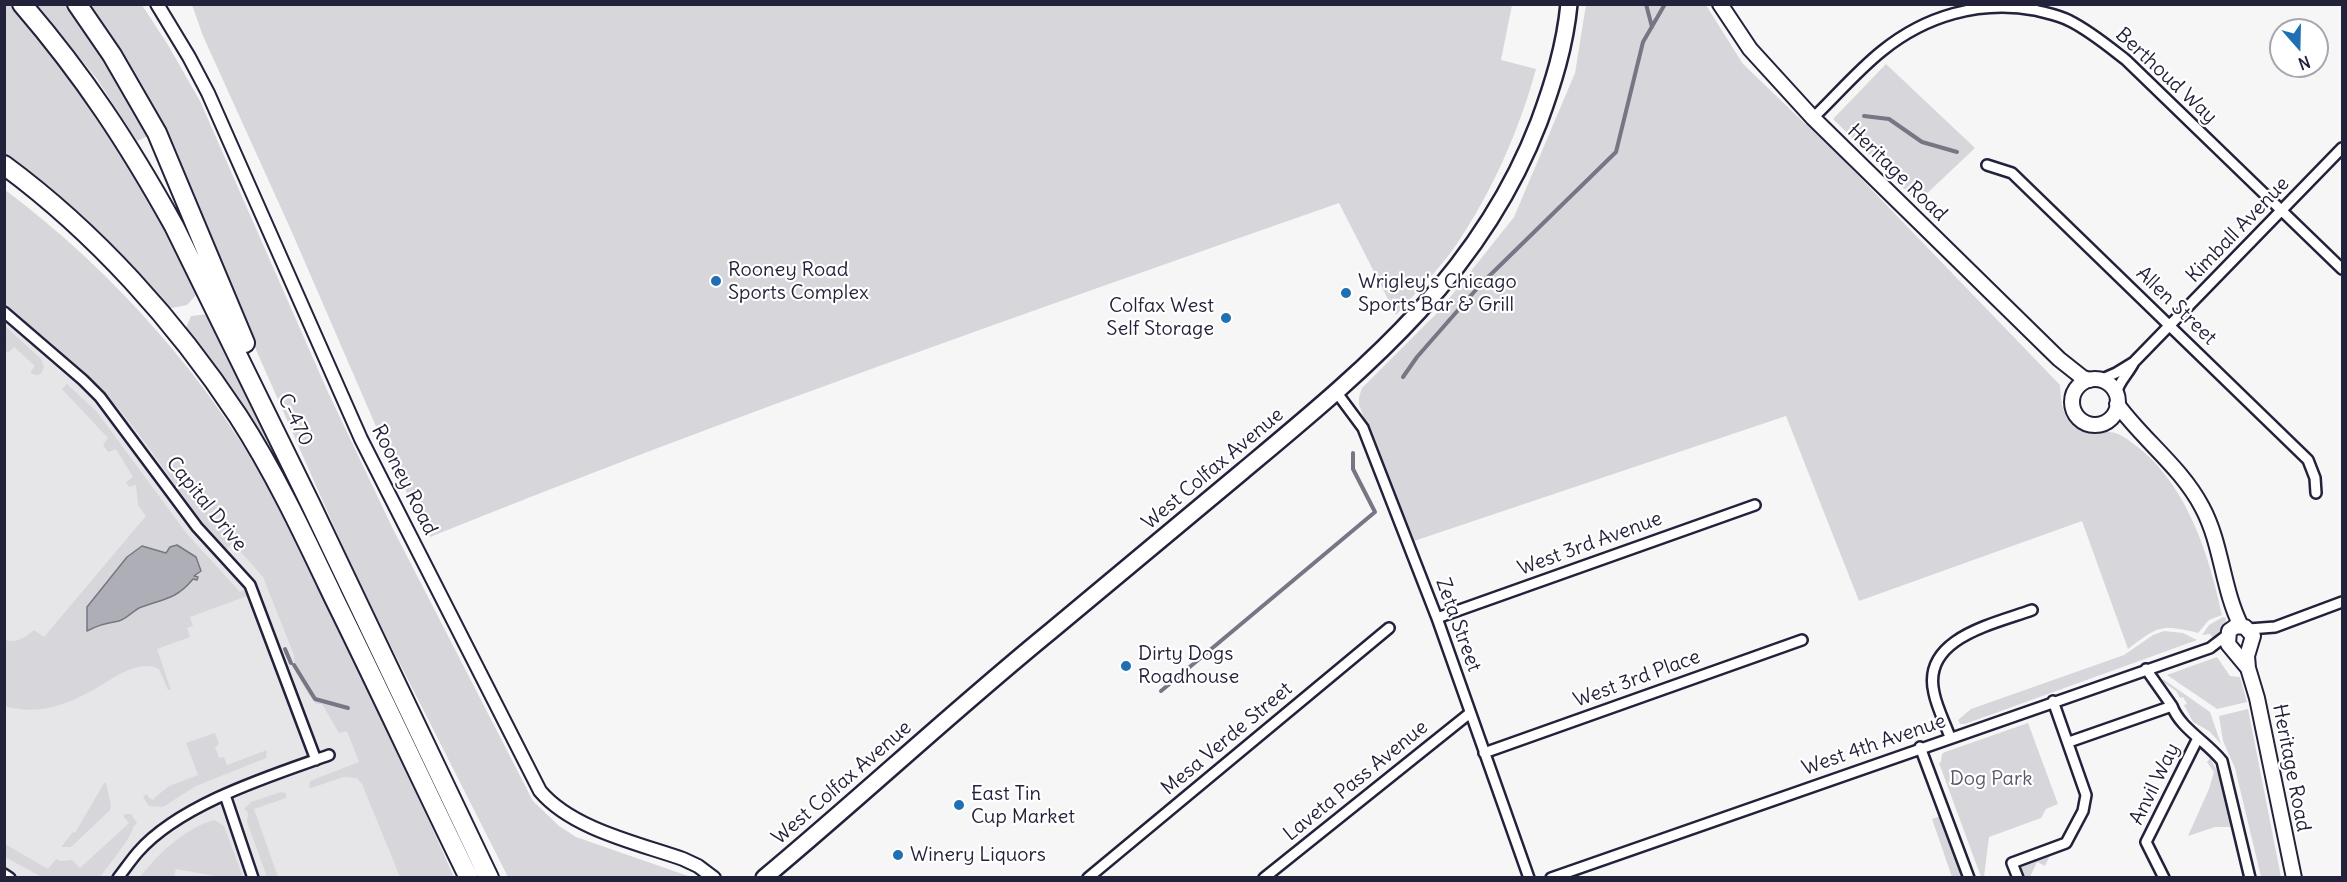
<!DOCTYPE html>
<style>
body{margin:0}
#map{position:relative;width:2347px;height:882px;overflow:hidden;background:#f6f6f7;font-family:Delius,sans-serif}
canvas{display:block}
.frame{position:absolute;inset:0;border:6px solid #22223b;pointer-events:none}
.north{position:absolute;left:2269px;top:18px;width:60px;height:60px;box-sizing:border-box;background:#fff;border:2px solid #a7a7b1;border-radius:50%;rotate:160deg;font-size:16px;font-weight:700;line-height:24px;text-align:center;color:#22223b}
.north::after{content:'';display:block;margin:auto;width:21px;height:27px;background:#1f6fb2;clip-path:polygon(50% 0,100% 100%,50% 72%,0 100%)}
</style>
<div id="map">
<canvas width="2347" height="882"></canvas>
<div class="frame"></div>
<div class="north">N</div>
</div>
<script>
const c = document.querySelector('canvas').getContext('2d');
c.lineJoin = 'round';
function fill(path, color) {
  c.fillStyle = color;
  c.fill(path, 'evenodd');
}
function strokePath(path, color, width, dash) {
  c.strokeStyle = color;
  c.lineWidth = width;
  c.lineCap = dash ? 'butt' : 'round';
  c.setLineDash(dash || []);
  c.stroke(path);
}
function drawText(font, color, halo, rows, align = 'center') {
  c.font = font + ' Delius,sans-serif';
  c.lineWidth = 4.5;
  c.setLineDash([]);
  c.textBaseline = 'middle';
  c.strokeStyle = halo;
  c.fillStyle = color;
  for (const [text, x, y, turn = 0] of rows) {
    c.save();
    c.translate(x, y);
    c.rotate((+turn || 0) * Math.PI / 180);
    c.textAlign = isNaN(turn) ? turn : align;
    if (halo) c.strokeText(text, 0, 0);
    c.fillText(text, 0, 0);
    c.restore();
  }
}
const built = new Path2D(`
 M 4,247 L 195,446 L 347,727 L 408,877 L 5,877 Z`);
const green = new Path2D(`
 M 4,5 L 11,5 L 37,34 L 104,122 L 161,220 L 198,293 L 187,305 L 167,309 L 5,157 Z
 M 36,5 L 66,5 L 110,67 L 148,136 L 137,141 L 97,79 Z
 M 86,5 L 142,5 L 168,45 L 200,101 L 327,390 L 392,527 L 533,801 L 559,826 L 576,837 L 691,877 L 508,877 L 358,581 L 257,352 L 174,152 Z
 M 1512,5 L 1501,60 L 1536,69 C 1519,131 1492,192 1456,245 C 1439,270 1416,292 1396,315 L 1339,203 C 1035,310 730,416 430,537 L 394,468 L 291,230 L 203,36 L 192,5 Z
 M 1586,5 L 1706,5 L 1743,64 L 1843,160 L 2060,385 C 2061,398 2061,413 2071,423 C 2090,443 2104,425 2122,436 C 2183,473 2208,549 2222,615 L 2209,620 L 2198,633 C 2161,624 2158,626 2128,649 L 2082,521 L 1859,601 L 1786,416 L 1414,541 L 1359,405 L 1359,397 L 1362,388 L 1440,310 L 1514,217 L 1575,73 Z
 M 1886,64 L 1975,148 L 1918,202 L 1833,119 Z
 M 4,189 C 116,273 212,382 278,505 C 307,560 333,616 359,672 C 391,740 424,808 454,877 L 400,877 L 362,784 L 357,778 L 344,777 L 311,788 L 309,787 L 310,781 L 359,762 L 347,731 L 339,733 L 322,704 L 316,704 C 305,690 294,673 294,655 L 263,577 L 233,543 L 226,549 C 187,507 159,458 123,414 C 89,372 45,339 5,303 Z
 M 208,314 L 297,494 L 297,500 L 197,341 L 194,341 L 185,330 L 191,316 Z
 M 5,326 L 41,359 L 44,367 L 41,374 L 36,375 L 30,373 L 35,366 L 14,347 L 8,353 L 5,350 Z
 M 67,384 L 97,412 L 187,534 L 240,592 L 243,590 L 247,596 L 190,617 L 193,626 L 187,628 L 190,637 L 157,649 L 171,690 L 168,690 L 159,669 C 139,658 112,679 95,689 C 83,696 69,702 56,706 C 39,711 21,711 5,706 L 5,640 C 17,643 25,638 34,630 L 44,637 L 146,516 L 138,505 L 136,485 L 129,487 L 126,482 L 133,477 L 116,449 L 108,452 L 103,445 L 108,438 L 62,389 Z
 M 2223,617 L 2226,618 C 2226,627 2221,634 2212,637 L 2210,634 L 2202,635 L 2209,625 Z
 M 2164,631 L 2183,633 L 2197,640 L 1965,724 L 1960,724 L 1958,720 L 1971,709 L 2124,655 L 2153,635 Z
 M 2217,657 L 2230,676 L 2240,677 L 2247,702 L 2217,709 L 2167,675 Z
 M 2163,679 L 2210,712 L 2221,744 L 2209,731 L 2193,722 L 2184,705 L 2187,704 L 2183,697 L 2180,698 L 2176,691 L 2162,681 Z
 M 2248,709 L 2281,877 L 2261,877 L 2235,768 L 2223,741 L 2219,716 Z
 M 2028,723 L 2058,804 L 2046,809 L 2041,818 L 1989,837 L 1984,877 L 1981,877 L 1939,763 L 1941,762 L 1942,754 L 1945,752 Z
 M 215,733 L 219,744 L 215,747 L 219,758 L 224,757 L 227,765 L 267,750 L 266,758 L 196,786 L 163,807 L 149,806 L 143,797 L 146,794 L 152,800 L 169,786 L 198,775 L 186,743 Z
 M 2210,758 L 2221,778 L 2231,827 L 2215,827 L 2188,836 L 2209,789 L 2214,772 L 2207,762 Z
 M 104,783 L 106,783 L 111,805 L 110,810 L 71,847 L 61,847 L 73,832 L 75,833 Z
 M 281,792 L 286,793 L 286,798 L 254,809 L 278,877 L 267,877 L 247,822 L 248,813 L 244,809 L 251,802 Z
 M 126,814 L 131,814 L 137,823 L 133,827 C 133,836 107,867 100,877 L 42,877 L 5,857 L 5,844 L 48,869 L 56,859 L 61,861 L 72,860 L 80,868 L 129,823 L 123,816 Z
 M 1941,816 L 1963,877 L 1952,877 L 1932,819 Z
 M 214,820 L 224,826 L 243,877 L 221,877 L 176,869 L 174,876 L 140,877 C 158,854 185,828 214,820 Z
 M 2051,853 L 2045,866 L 2037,862 L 2030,877 L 2024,877 L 2019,865 Z`);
const water = new Path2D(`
 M 177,545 L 196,557 L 201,571 L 194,576 L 198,577 L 197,580 L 193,579 C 176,600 162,599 139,608 C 132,612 126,619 119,621 C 105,624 101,624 87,631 L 87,607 L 127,557 L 142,546 L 166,553 L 170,547 Z`);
const stream = new Path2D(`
 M 1646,4 L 1652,27
 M 1864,116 L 1889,119 L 1922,142 L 1957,152
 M 1403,377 L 1417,357 L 1481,284 L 1616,152 L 1643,42 L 1665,4
 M 1353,453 L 1353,469 L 1375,512
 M 285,649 L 291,663
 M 294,665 L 315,699 L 348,708
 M 1161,691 L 1375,512`);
const minor = new Path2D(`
 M 1813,118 C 1836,96 1857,71 1882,51 C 1925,16 1979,0 2035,10 C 2046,13 2059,15 2070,21 C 2090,31 2108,46 2126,60 L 2342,269
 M 1987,165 L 2012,173 L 2308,460 L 2315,478 L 2316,493
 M 4,312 L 83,380 L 100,397 L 197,527 L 250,585 L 316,760
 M 2100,380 L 2116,373 L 2134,362 L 2342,148
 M 1337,393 L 1363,428 L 1437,618 L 1529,878
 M 2116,394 C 2118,382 2129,373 2134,362
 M 1437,618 L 1755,505
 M 2249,629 L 2275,627 L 2342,602
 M 2146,669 L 2172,706 C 2180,728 2207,742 2222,761 L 2250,878
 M 1950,737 C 1945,723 1937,708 1934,693 C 1921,638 1994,624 2032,610
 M 2069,742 L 2172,706
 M 1920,747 L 1969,878
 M 1484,753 L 1802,640
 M 225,795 L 253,878
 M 4,874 L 10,878
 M 118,878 C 125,869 131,860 138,852 C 180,804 270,776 329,755
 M 1088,878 L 1389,628
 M 1264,878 L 1470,713
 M 1551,878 L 2210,648 L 2227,635
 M 2018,878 L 2012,863 L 2066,843 L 2083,811 L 2086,795 L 2053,701
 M 2164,878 L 2146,842 L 2198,738`);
const tertiary = new Path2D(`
 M 157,4 L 189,57 L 208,93 L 361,439 L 540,791 C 572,829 637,843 683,859 L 698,866 L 714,878`);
const secondary = new Path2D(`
 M 1720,4 L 1750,49 L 1813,118 L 2059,359 L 2083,378 L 2090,380
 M2072 402a23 23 0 1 1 46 0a23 23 0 1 1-46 0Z
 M 2117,404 C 2143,440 2181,467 2202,507 C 2222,544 2222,588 2241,626
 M 2248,668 L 2228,644 L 2229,631 L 2236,626 L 2245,627 L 2253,636 L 2247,656 L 2248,668 L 2257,698 L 2294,878`);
const primary = new Path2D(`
 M 764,878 C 861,797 953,711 1051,631 C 1115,578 1179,524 1243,471 C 1365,369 1480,276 1539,122 C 1553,84 1565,46 1569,4`);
const motorway = new Path2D(`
 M 22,4 C 84,76 128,143 174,226 L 311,505 L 489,878
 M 77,4 L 112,55 L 157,133 L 245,343
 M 4,165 C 95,232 176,322 238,416 C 275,473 304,535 333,596 C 379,689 423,784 469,878`);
const markers = [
 [716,281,6,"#1f6fb2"],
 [1346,293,6,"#1f6fb2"],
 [1226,318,6,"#1f6fb2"],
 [1126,666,6,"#1f6fb2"],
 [959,805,6,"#1f6fb2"],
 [898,855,6,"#1f6fb2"]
];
const streetNames = [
 ["Berthoud Way",2166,76,43],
 ["Heritage Road",1897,173,44],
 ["Kimball Avenue",2238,230,-46],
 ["Allen Street",2176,306,44],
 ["C-470",295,420,64],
 ["West Colfax Avenue",1213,469,-40],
 ["Rooney Road",404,480,63],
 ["Capital Drive",206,504,51],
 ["West 3rd Avenue",1590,544,-20],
 ["Zeta Street",1458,625,70],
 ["West 3rd Place",1637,679,-20],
 ["Mesa Verde Street",1227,739,-40],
 ["West 4th Avenue",1874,745,-19],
 ["Heritage Road",2291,768,79],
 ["Laveta Pass Avenue",1356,781,-39],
 ["West Colfax Avenue",842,783,-41],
 ["Anvil Way",2155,784,-64]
];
const poiNames = [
 ["Rooney Road",728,270],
 ["Sports Complex",728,293],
 ["Wrigley's Chicago",1358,282],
 ["Sports Bar & Grill",1358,305],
 ["Colfax West",1214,306,"right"],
 ["Self Storage",1214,329,"right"],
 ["Dirty Dogs",1138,654],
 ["Roadhouse",1138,677],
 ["East Tin",971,794],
 ["Cup Market",971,817],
 ["Winery Liquors",910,855]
];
const parkNames = [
 ["Dog Park",1991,779]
];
fill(built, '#e6e6e9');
fill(green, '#d7d7db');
fill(water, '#aeaeb7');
strokePath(water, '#767685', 1.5);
strokePath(stream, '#767685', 4);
strokePath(minor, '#22223b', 14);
strokePath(tertiary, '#22223b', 16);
strokePath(secondary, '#22223b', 18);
strokePath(primary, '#22223b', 20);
strokePath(motorway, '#22223b', 22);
strokePath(minor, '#fff', 9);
strokePath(tertiary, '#fff', 12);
strokePath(secondary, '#fff', 14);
strokePath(primary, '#fff', 15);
strokePath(motorway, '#fff', 18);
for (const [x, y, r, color] of markers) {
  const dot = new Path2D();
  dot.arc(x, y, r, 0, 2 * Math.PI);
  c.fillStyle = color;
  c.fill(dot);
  strokePath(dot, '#fff', 2);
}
drawText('20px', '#22223b', '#fff', streetNames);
drawText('20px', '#22223b', '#fff', poiNames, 'left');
drawText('20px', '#58586b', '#fff', parkNames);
</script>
